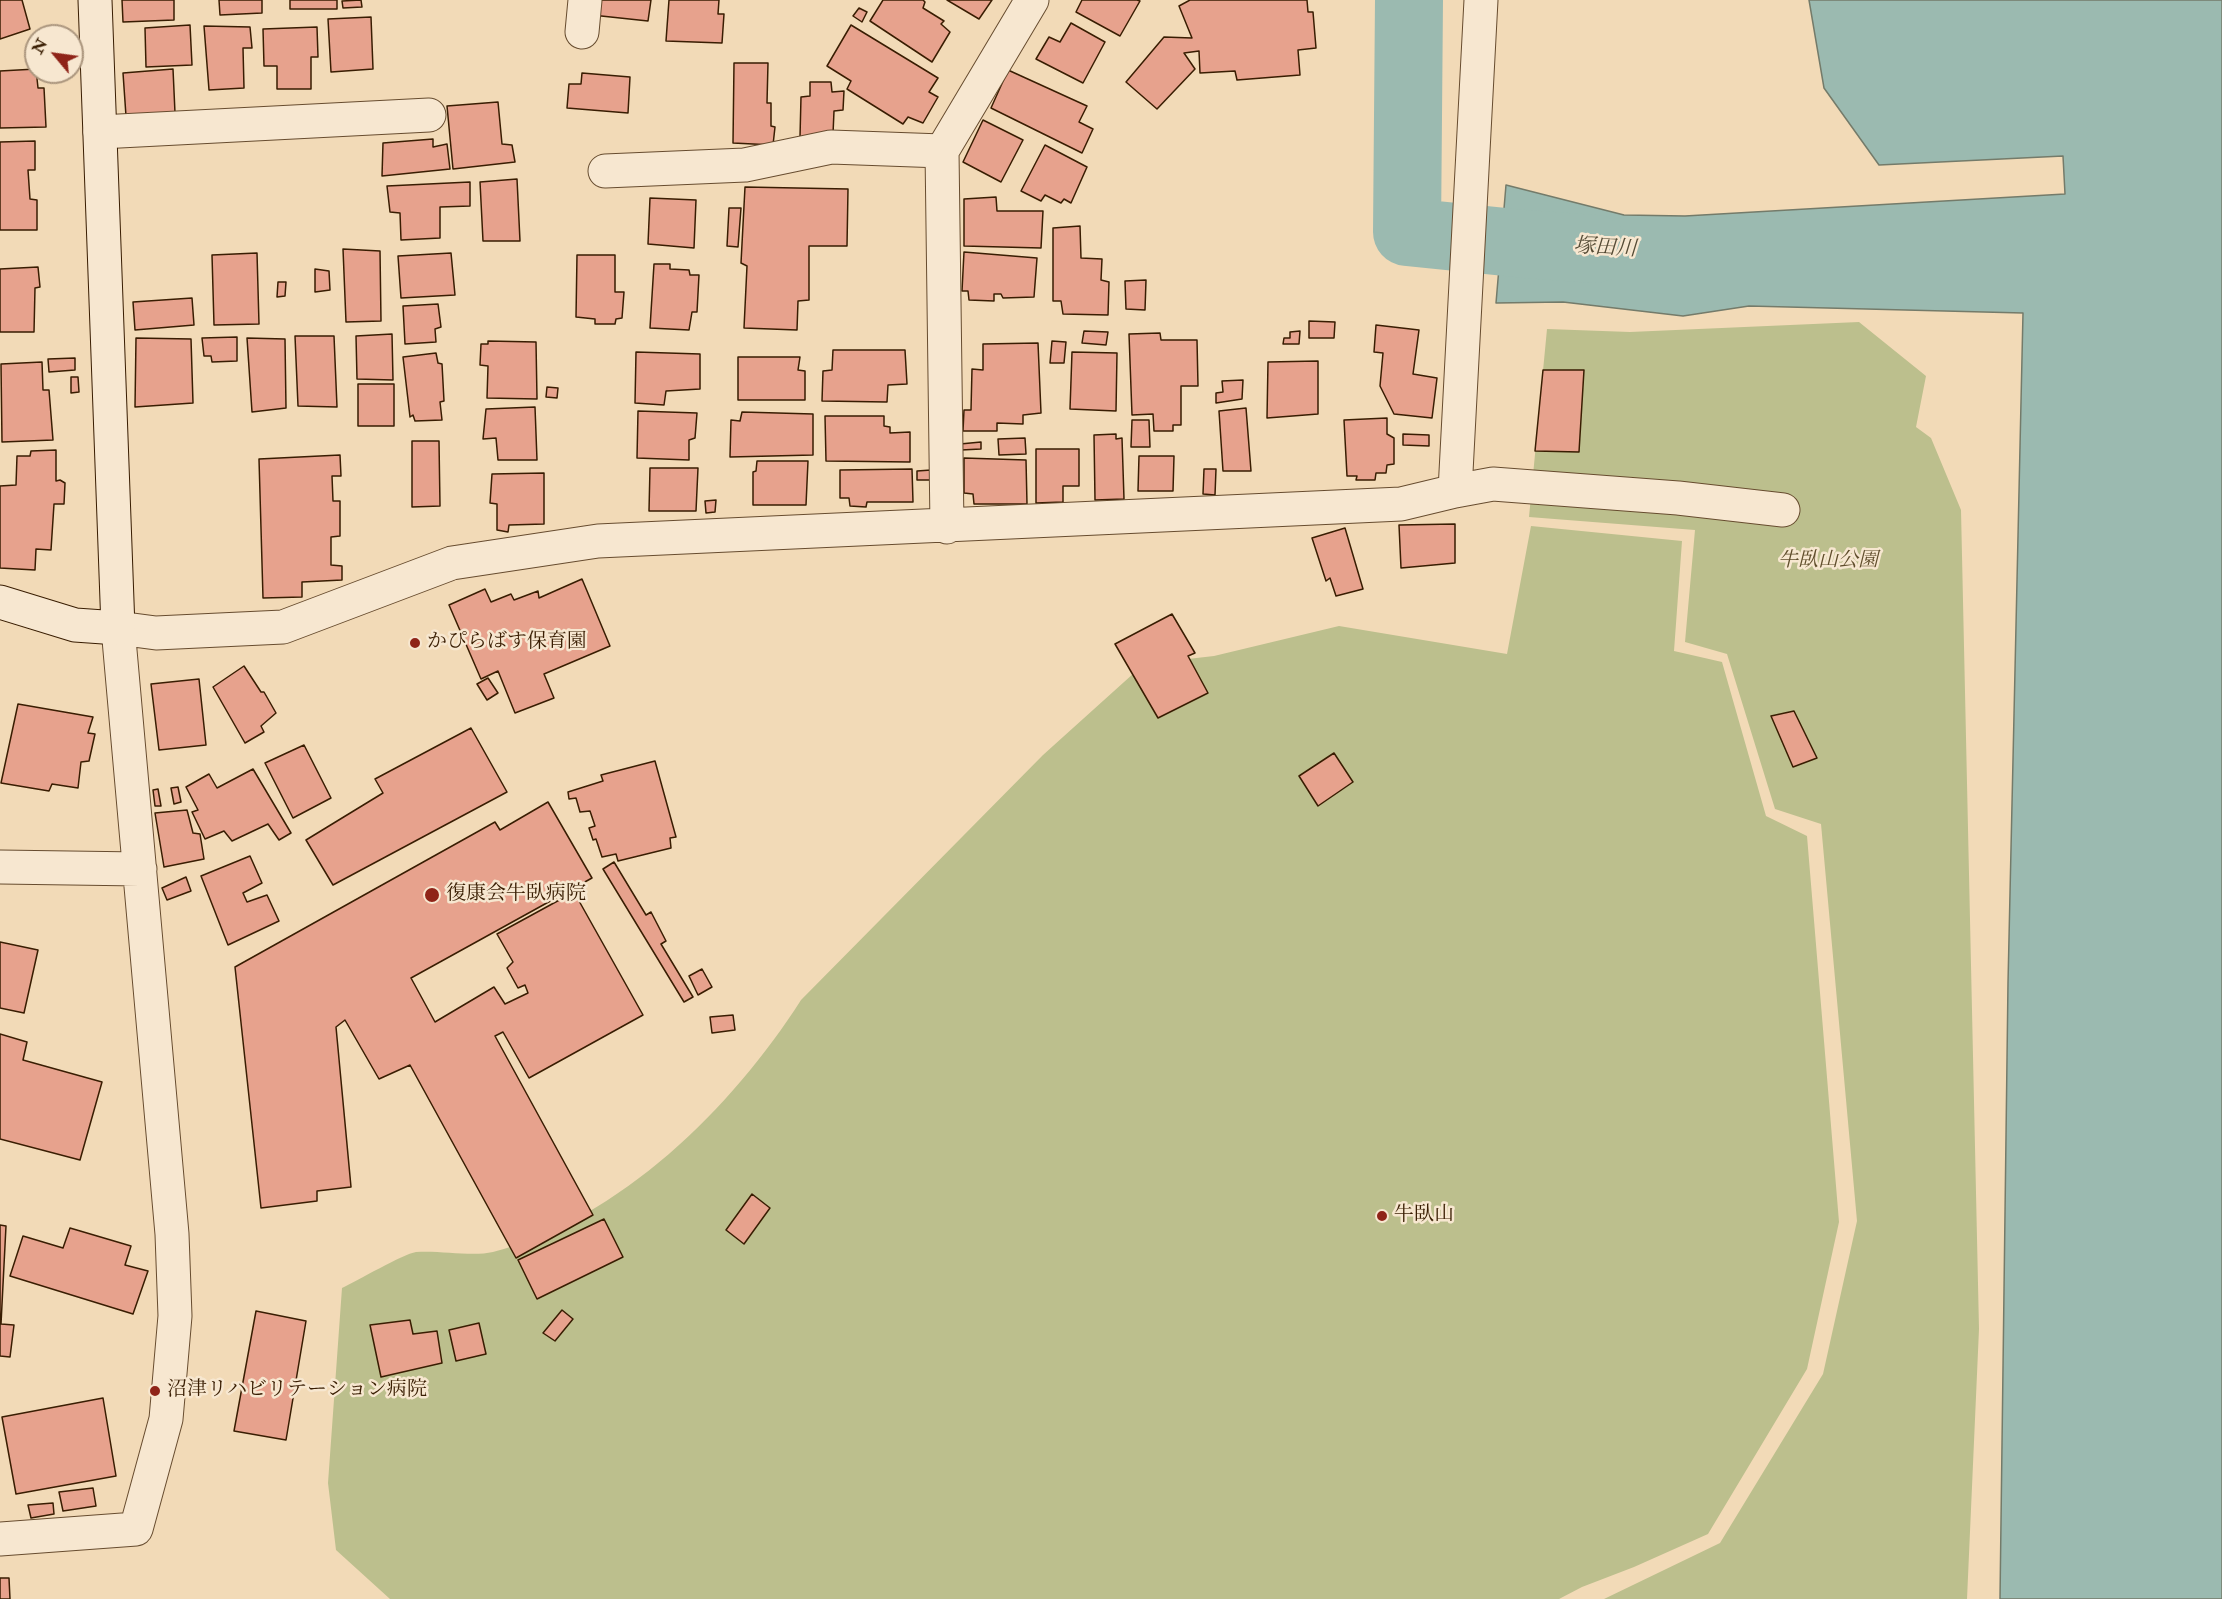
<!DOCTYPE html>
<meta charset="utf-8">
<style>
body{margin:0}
#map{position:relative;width:2222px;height:1599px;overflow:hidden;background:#f2dab7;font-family:"IM FELL Double Pica",serif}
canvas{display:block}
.north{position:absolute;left:24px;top:24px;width:60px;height:60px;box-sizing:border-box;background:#f7e7d0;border:2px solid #ab967e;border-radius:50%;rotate:299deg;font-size:16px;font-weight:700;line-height:24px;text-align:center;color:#391d02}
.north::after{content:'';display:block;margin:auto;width:21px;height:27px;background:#8f2418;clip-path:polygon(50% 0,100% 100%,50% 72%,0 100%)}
</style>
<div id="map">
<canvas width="2222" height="1599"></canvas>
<div class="north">N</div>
</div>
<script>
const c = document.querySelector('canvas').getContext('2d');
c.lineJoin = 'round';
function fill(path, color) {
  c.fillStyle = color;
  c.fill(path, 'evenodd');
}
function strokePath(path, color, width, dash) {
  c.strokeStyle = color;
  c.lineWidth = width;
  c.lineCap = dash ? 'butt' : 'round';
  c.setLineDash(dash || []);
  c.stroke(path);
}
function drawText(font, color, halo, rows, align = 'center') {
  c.font = font + ' "IM FELL Double Pica","Noto Serif JP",serif';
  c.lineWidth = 5;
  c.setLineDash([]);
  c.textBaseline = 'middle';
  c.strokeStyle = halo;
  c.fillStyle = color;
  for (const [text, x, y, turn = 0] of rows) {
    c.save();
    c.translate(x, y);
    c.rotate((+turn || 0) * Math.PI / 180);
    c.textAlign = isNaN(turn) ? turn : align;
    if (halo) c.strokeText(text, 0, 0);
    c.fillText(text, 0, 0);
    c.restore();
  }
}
const green = new Path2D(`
 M 1859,322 L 1926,376 L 1916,427 L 1931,438 L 1961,510 L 1979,1329 L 1967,1599 L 1604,1599 L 1720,1543 L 1823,1374 L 1857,1221 L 1821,824 L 1775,809 L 1727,654 L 1685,642 L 1695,530 L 1529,517 L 1547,329 L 1630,332 Z
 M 1531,526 L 1682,541 L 1674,651 L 1722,662 L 1766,816 L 1807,836 L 1839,1222 L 1807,1369 L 1708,1534 L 1634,1567 L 1582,1587 L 1559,1599 L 390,1599 L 336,1550 L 328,1483 L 342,1288 C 357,1281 403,1254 416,1252 C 439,1250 472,1257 493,1252 C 620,1219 732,1108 801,1000 L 1043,755 L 1144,664 L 1214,656 L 1339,626 L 1507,654 Z`);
const water = new Path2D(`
 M 1809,0 L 2222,0 L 2222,1599 L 2000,1599 L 2008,983 L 2023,313 L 1749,306 L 1683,316 L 1563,302 L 1496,303 L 1506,185 L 1624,215 L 1685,216 L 2065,194 L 2063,156 L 1879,165 L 1824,88 Z`);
const river = new Path2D(`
 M 1409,0 L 1407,232 L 1525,244 L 1595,249`);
const building = new Path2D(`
 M 0,0 L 22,0 L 30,29 L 0,39 Z
 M 122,0 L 174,0 L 174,20 L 123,22 Z
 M 219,0 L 262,0 L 262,13 L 220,15 Z
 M 290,0 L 337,0 L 337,9 L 290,9 Z
 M 361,0 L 362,7 L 343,8 L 342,1 Z
 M 593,0 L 651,0 L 648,21 L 592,15 Z
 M 669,0 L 719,0 L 718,14 L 724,14 L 722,43 L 666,41 Z
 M 883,0 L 923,0 L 925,2 L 923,8 L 944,21 L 941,24 L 950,32 L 932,62 L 870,21 Z
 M 947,0 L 992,0 L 979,19 Z
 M 1082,0 L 1137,0 L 1140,1 L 1120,36 L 1076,12 Z
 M 1190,0 L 1307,0 L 1308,12 L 1313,12 L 1316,48 L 1298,50 L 1300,75 L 1237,80 L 1235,71 L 1200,73 L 1199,51 L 1184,53 L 1195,69 L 1157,109 L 1126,82 L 1164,37 L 1192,38 L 1179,6 Z
 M 859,8 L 867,12 L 862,22 L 853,16 Z
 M 371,17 L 373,69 L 331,72 L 328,19 Z
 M 1071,23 L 1105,42 L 1083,83 L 1036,59 L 1049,37 L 1060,42 Z
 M 190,25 L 192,65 L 146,67 L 145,28 Z
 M 851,25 L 938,78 L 929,92 L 938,97 L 923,123 L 908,117 L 903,124 L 847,89 L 851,81 L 827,66 Z
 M 204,26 L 250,27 L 252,48 L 243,48 L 244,88 L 209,90 Z
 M 317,27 L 318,57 L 311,57 L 311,89 L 277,89 L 277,66 L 264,66 L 263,29 Z
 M 734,63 L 768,63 L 767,103 L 771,103 L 771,126 L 775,127 L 773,145 L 733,143 Z
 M 36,69 L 38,88 L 44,88 L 46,127 L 0,128 L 0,71 Z
 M 173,69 L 175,113 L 126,116 L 123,73 Z
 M 1008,70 L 1087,106 L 1079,122 L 1093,129 L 1082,153 L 991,108 Z
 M 582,73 L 630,77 L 628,113 L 567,108 L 569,84 L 581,84 Z
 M 810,82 L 831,82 L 832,92 L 844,91 L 843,110 L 834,111 L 833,134 L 800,137 L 801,97 L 810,96 Z
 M 498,102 L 502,144 L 512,145 L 515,162 L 453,169 L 447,106 Z
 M 983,120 L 1023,140 L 1001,182 L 963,162 Z
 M 433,139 L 433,147 L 447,144 L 450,169 L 382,176 L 383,143 Z
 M 35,141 L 35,170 L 28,170 L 30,199 L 37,200 L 37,230 L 0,230 L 0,142 Z
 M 1045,145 L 1087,167 L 1071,203 L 1064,199 L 1061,203 L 1045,195 L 1041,201 L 1021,191 Z
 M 517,179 L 520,241 L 483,241 L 480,182 Z
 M 470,182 L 470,206 L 440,207 L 440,238 L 401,240 L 400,213 L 390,212 L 387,186 Z
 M 745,187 L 848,189 L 847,246 L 809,246 L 809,300 L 798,301 L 797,330 L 744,328 L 747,266 L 741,263 Z
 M 996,197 L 997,211 L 1043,211 L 1041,248 L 964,246 L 964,199 Z
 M 650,198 L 696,200 L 694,248 L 648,244 Z
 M 729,208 L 741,208 L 738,247 L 727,246 Z
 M 1080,226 L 1081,258 L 1102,259 L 1101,280 L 1109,282 L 1108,315 L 1063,314 L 1061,301 L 1053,301 L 1053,228 Z
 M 343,249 L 380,251 L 381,321 L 346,322 Z
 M 964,252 L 1037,258 L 1034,297 L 1003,298 L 1001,294 L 994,294 L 994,301 L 969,300 L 968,291 L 962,291 Z
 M 257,253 L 259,324 L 214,325 L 212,255 Z
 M 451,253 L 455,295 L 401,298 L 398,256 Z
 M 577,255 L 615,255 L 615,292 L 624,292 L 622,318 L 616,319 L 615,324 L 595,324 L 595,319 L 576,317 Z
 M 654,264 L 670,264 L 670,269 L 689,270 L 690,275 L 699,275 L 697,312 L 692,312 L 689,330 L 650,328 Z
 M 38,267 L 40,287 L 35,288 L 34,332 L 0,332 L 0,269 Z
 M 315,269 L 329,271 L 330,290 L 315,292 Z
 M 1146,280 L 1145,310 L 1126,309 L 1125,281 Z
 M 278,282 L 286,282 L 285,296 L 277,297 Z
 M 192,298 L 194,325 L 135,330 L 133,302 Z
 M 438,304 L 441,327 L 435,329 L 436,342 L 405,344 L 403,306 Z
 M 1309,321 L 1335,322 L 1334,338 L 1309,338 Z
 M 1376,325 L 1419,330 L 1413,374 L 1437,378 L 1432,418 L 1394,414 L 1380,386 L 1383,353 L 1374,352 Z
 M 1084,331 L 1108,332 L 1106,345 L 1082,343 Z
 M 1300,331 L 1299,344 L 1283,344 L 1284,338 L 1290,338 L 1290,332 Z
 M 1160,333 L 1161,340 L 1197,340 L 1198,386 L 1181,386 L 1181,425 L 1173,425 L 1173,431 L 1154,431 L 1153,414 L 1132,415 L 1129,334 Z
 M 392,334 L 393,380 L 357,379 L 356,336 Z
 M 295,336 L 334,336 L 337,407 L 298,406 Z
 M 237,337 L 237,361 L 212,362 L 211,356 L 204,356 L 202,338 Z
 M 136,338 L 191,339 L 193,403 L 135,407 Z
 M 247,338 L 285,339 L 286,408 L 252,412 Z
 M 488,341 L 536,342 L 537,399 L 487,398 L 488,366 L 480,365 L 481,344 L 488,344 Z
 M 1052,341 L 1066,342 L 1064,363 L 1050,363 Z
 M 1038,343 L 1041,413 L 1023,415 L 1023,424 L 997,423 L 997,431 L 963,431 L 964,410 L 971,410 L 972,369 L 983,370 L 983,344 Z
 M 833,350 L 905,350 L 907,384 L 888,385 L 887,402 L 822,401 L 823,371 L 832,370 Z
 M 636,352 L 700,354 L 700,389 L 666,391 L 664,405 L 635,403 Z
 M 1072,352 L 1117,353 L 1116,411 L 1070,409 Z
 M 436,353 L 438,363 L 442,364 L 444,401 L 440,402 L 442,420 L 415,421 L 413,415 L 410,417 L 403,357 Z
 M 738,357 L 800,357 L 798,370 L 805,371 L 805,400 L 738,400 Z
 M 75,358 L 75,370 L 49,372 L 48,359 Z
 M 1318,361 L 1318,414 L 1267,418 L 1268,362 Z
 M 42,362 L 43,390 L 49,390 L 53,440 L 2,442 L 1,364 Z
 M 1543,370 L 1584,370 L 1579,452 L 1535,451 Z
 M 71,377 L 78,377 L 79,392 L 71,393 Z
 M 1243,380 L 1242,399 L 1216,403 L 1216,393 L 1223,392 L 1222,381 Z
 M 358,384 L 394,384 L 394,426 L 358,426 Z
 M 547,387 L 558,388 L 557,398 L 546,397 Z
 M 535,407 L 537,460 L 498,460 L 496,438 L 483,439 L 486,409 Z
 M 1246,408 L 1251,471 L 1223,471 L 1219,411 Z
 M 638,411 L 697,413 L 695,438 L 689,440 L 689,460 L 637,458 Z
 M 742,412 L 813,414 L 813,455 L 730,457 L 731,420 L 740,421 Z
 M 825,416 L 884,416 L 884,426 L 890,427 L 890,433 L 910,432 L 910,462 L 826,461 Z
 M 1387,418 L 1387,434 L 1394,438 L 1394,464 L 1387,465 L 1386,473 L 1376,473 L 1375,480 L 1356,480 L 1357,476 L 1347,476 L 1344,420 Z
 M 1132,420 L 1149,420 L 1150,447 L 1131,447 Z
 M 1116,434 L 1116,439 L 1122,438 L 1124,499 L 1095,500 L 1094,435 Z
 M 1403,434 L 1429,435 L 1429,446 L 1403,445 Z
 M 1025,438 L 1026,454 L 999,455 L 998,439 Z
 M 412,441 L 439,441 L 440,506 L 412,507 Z
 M 981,442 L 981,449 L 961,450 L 960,444 Z
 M 1036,449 L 1079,449 L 1079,486 L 1063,486 L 1063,502 L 1036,503 Z
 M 56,450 L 56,481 L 60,480 L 65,483 L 64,504 L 54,504 L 51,550 L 36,549 L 35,570 L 0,568 L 0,486 L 16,485 L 17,456 L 30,456 L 31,451 Z
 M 340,455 L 341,476 L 332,476 L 333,501 L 340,501 L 340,536 L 331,537 L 331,565 L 342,566 L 342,580 L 302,582 L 302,597 L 263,598 L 259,459 Z
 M 1139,456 L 1174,456 L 1173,491 L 1138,491 Z
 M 964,458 L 1026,460 L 1027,504 L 974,504 L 973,494 L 964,493 Z
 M 757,461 L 808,461 L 806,505 L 753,505 L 753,472 L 756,471 Z
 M 650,468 L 698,468 L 696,511 L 649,511 Z
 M 912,469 L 913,502 L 867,502 L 866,507 L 850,506 L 849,498 L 840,498 L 840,470 Z
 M 1204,469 L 1216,469 L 1215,495 L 1203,494 Z
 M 931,470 L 931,480 L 917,480 L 917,471 Z
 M 544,473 L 544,524 L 509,525 L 508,532 L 497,530 L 497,504 L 490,503 L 492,474 Z
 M 716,500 L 715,512 L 706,513 L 705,501 Z
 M 1455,524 L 1455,563 L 1401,568 L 1399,525 Z
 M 1345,528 L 1363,589 L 1336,596 L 1330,578 L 1326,581 L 1312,538 Z
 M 582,579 L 610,646 L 544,674 L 554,698 L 515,713 L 498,671 L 481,679 L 449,605 L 485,589 L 491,602 L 511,594 L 514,600 L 538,591 L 539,598 Z
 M 1172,614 L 1195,653 L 1188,656 L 1208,693 L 1158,718 L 1115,644 Z
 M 244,666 L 261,692 L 264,692 L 276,713 L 261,726 L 264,732 L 245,743 L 213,687 Z
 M 488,678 L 498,693 L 487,700 L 477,684 Z
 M 199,679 L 206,745 L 159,750 L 151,684 Z
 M 18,704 L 93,717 L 88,733 L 95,734 L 89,761 L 81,762 L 78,788 L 52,784 L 49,791 L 1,783 Z
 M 1794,711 L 1817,758 L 1793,767 L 1771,716 Z
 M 471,728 L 507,792 L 333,885 L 306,840 L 383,793 L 375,779 Z
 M 304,745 L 331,798 L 293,818 L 265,763 Z
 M 1334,753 L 1353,782 L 1318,806 L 1299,776 Z
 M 655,761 L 676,837 L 670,838 L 671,848 L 618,861 L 616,854 L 602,857 L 596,839 L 593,840 L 589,828 L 595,826 L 590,811 L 580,812 L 576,798 L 569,799 L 568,792 L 603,781 L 601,775 Z
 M 253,769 L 291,833 L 279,840 L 268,824 L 232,841 L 224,831 L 205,839 L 192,812 L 198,810 L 186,787 L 209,774 L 217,788 Z
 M 178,787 L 181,802 L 174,804 L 171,788 Z
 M 158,789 L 161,806 L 155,806 L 153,790 Z
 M 548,802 L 592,878 L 411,978 L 435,1022 L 494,987 L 505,1004 L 528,993 L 525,985 L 518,988 L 507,968 L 513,962 L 497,934 L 574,892 L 643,1015 L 529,1078 L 503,1032 L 495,1036 L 593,1215 L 516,1258 L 410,1065 L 379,1079 L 345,1020 L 336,1027 L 351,1187 L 317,1191 L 317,1201 L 261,1208 L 235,967 L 495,822 L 500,830 Z
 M 187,810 L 193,833 L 200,834 L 204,859 L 164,867 L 155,813 Z
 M 250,856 L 262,883 L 243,893 L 247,902 L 267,895 L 279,921 L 228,945 L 201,876 Z
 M 614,862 L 646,915 L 651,912 L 666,941 L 661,944 L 693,997 L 684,1002 L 603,869 Z
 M 186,877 L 191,891 L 167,900 L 162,888 Z
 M 0,942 L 38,950 L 24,1013 L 0,1008 Z
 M 702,969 L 712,987 L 698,995 L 689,976 Z
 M 733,1015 L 735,1030 L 712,1033 L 710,1017 Z
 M 0,1034 L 27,1042 L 23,1060 L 102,1082 L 80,1160 L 0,1139 Z
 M 752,1194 L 770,1208 L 744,1244 L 726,1230 Z
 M 604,1219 L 623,1257 L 537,1299 L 518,1260 Z
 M 0,1225 L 6,1226 L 1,1324 L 14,1325 L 10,1357 L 0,1356 Z
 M 70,1228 L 131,1246 L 125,1265 L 148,1271 L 133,1314 L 10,1276 L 23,1236 L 63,1248 Z
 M 562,1310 L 573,1319 L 555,1341 L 543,1333 Z
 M 256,1311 L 306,1321 L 286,1440 L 234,1431 Z
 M 410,1320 L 413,1334 L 437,1331 L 442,1363 L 381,1377 L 370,1325 Z
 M 479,1323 L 486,1354 L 456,1361 L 449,1330 Z
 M 103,1398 L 116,1476 L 16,1494 L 2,1417 Z
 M 93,1488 L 96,1506 L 63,1511 L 59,1492 Z
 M 53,1503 L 54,1514 L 31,1518 L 28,1505 Z
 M 0,1578 L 9,1578 L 10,1599 L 0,1599 Z`);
const street = new Path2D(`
 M 582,32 L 585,0
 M 100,132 L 429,115
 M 605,171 L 745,165 L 831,147 L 942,151
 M 1455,491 L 1493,484 L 1678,498 L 1783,510
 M 947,527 L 942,151 L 1032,0
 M 0,867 L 140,869
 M 0,1539 L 136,1529 L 166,1419 L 175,1316 L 172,1234 L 118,628 L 156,633 L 283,627 L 452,563 L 598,541 L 1401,504 L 1455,491 L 1481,0`);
const secondary = new Path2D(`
 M 0,602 L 75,625 L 118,628 L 95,0`);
const markers = [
 [415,643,6,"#8f2418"],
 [432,895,8,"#8f2418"],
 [1382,1216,6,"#8f2418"],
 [155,1391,6,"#8f2418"]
];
const parkNames = [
 ["牛臥山公園",1828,562]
];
const poiNames = [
 ["かぴらばす保育園",427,643],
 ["復康会牛臥病院",446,895],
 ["牛臥山",1394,1216],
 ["沼津リハビリテーション病院",167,1391]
];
const waterNames = [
 ["塚田川",1605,249,3]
];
fill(green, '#bcbf8d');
fill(water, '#9bbab0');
strokePath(water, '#747b6a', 1.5);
strokePath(river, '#9bbab0', 68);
fill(building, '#e7a28d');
strokePath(building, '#391d02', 1.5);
strokePath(street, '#674c2f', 35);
strokePath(secondary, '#391d02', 35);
strokePath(street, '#f7e7d0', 33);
strokePath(secondary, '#f7e7d0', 33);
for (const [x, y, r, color] of markers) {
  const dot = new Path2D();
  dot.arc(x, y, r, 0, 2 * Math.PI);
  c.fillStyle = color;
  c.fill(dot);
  strokePath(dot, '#f7e7d0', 2);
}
drawText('italic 20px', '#604e2c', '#f7e7d0', parkNames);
drawText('20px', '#391d02', '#f7e7d0', poiNames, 'left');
drawText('italic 21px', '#564c36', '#f7e7d0', waterNames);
</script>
